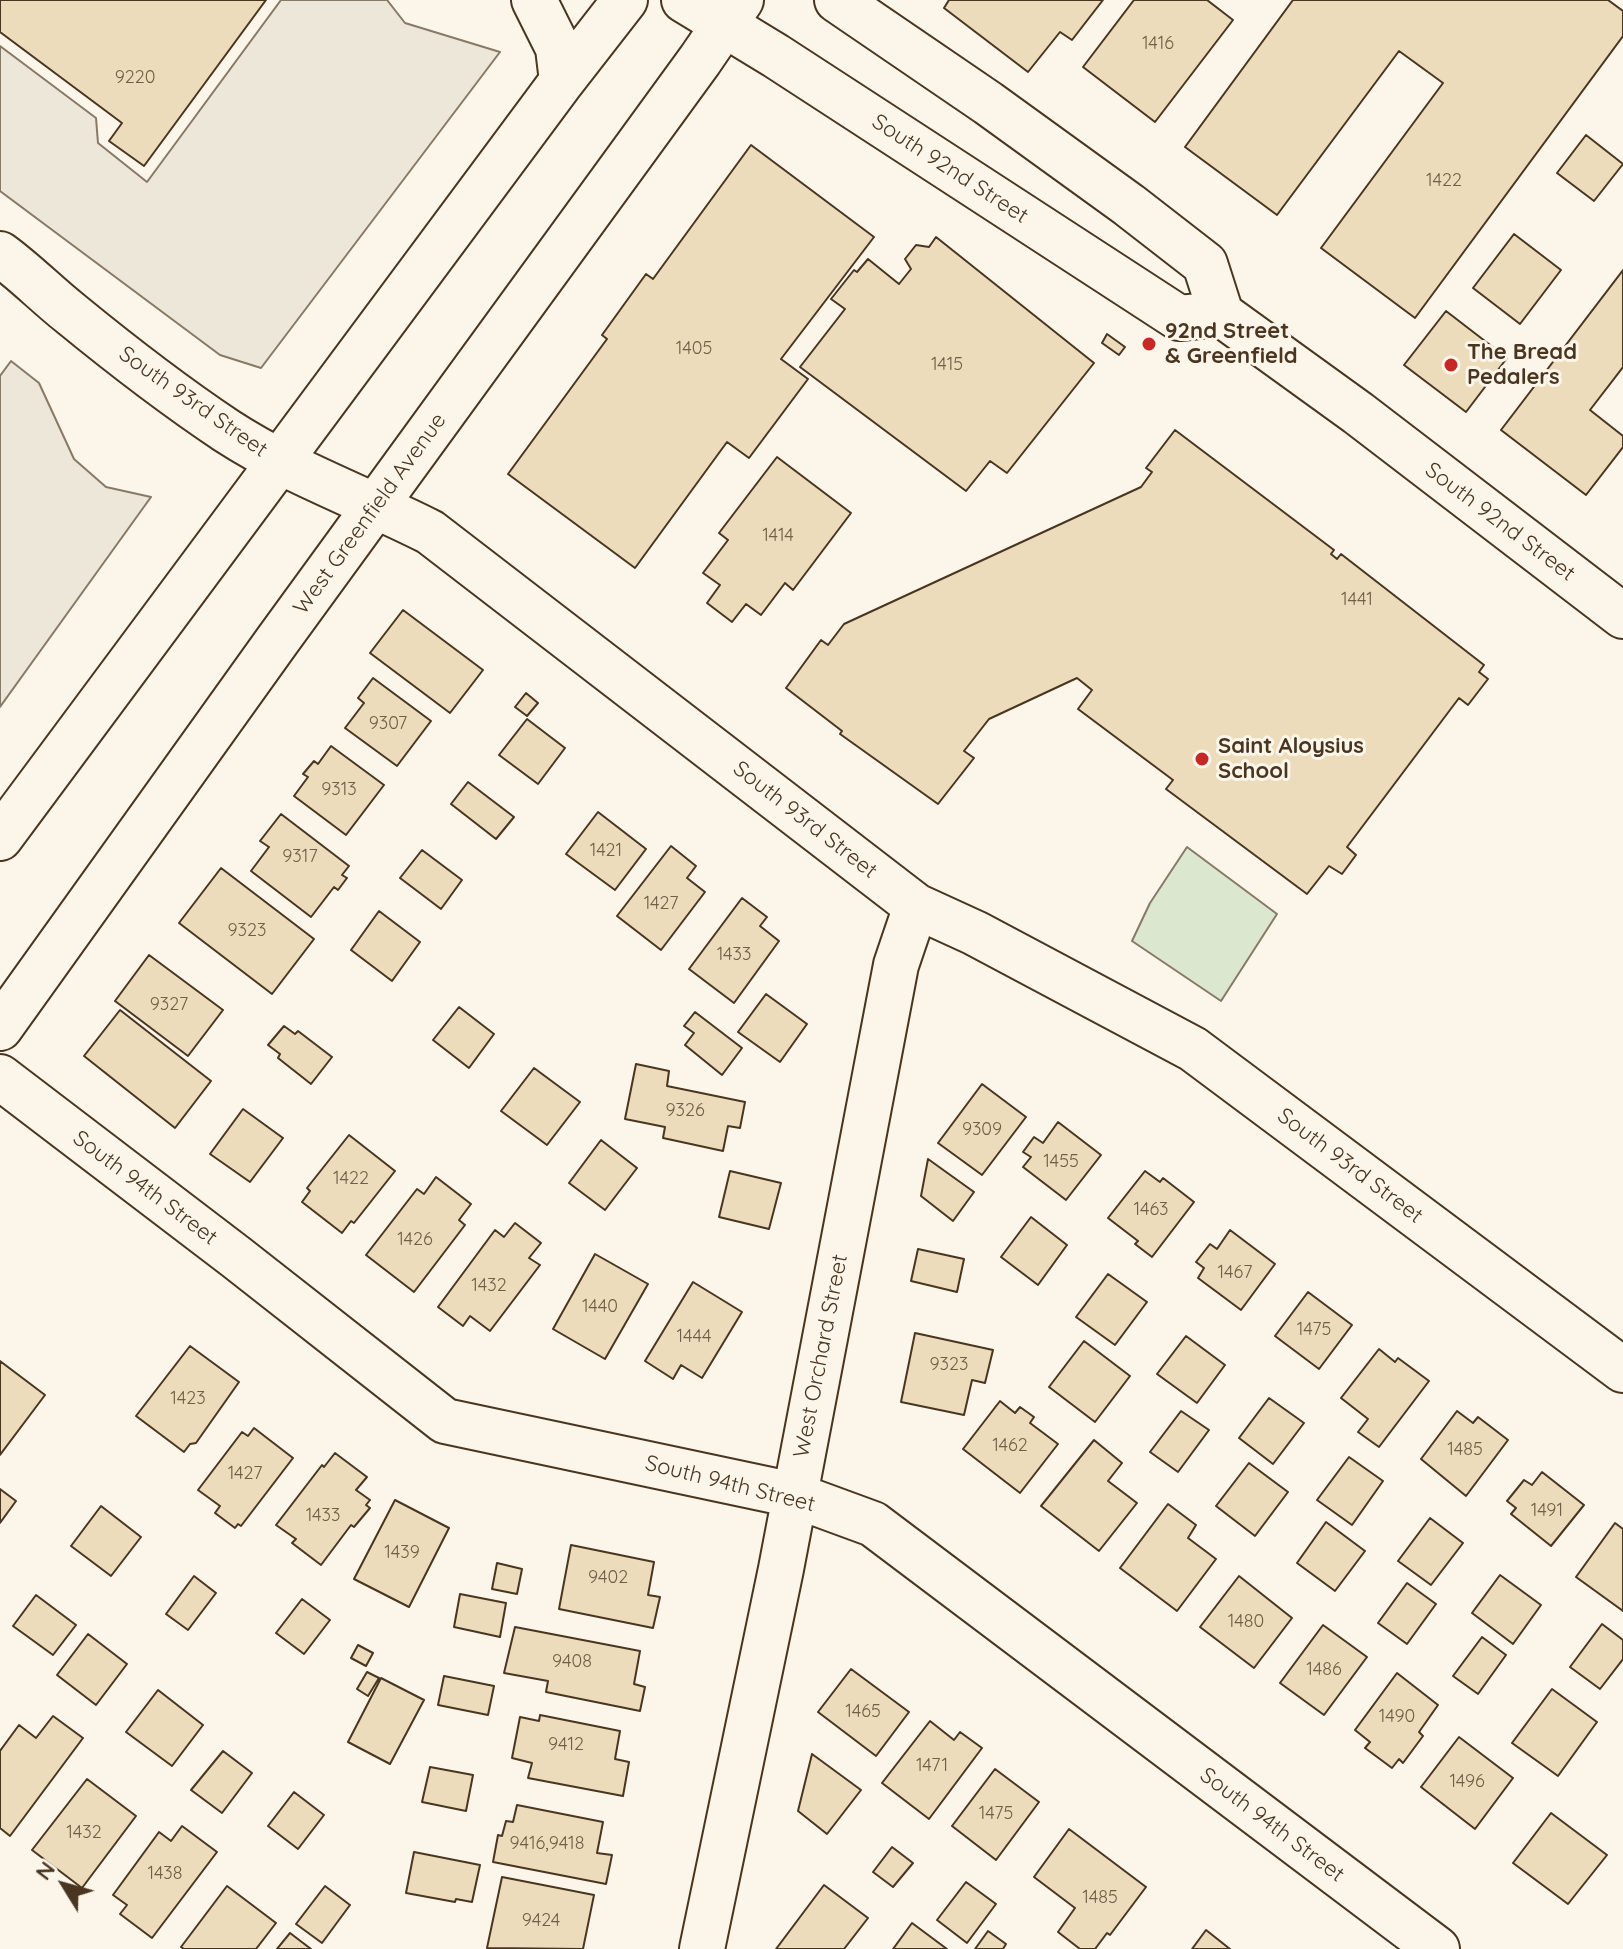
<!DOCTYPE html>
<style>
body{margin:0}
#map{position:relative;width:1623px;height:1949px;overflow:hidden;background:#fbf6e9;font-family:Quicksand,sans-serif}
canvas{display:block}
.north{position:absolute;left:24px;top:1845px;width:80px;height:80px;-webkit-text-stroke:6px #fbf6e9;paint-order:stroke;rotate:307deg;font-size:22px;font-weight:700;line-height:32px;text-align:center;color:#4a3520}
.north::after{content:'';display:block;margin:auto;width:28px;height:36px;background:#4a3520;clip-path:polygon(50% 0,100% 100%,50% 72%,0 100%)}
</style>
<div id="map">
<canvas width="1623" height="1949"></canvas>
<div class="north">N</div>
</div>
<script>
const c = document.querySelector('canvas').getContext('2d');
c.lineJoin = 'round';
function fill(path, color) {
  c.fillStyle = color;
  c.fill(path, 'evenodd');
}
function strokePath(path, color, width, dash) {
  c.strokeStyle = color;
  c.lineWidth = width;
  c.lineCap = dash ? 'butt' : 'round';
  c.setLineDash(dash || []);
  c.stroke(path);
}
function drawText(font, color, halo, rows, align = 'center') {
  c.font = font + ' Quicksand,sans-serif';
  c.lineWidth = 6;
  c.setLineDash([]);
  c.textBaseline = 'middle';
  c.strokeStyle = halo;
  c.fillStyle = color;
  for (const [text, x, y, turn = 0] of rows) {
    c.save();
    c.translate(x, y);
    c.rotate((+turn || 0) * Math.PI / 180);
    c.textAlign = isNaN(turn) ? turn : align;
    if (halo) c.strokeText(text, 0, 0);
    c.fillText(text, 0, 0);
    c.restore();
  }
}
const green = new Path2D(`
 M 1187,847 L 1277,914 L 1221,1001 L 1132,941 L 1150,903 Z`);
const parking = new Path2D(`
 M 281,0 L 387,0 L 405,23 L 500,52 L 261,368 L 220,355 L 0,191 L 0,46 L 96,118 L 98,143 L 147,182 Z
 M 11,361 L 39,383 L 74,459 L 106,487 L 151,497 L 0,707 L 0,376 Z`);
const building = new Path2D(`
 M 0,0 L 266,0 L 144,166 L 109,141 L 122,123 L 0,32 Z
 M 949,0 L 1103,0 L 1072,40 L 1060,32 L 1028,72 L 944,8 Z
 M 1134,0 L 1207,0 L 1233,20 L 1155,122 L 1083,67 Z
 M 1293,0 L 1608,0 L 1623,11 L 1623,36 L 1415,318 L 1321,248 L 1443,83 L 1399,51 L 1277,215 L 1185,147 Z
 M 1586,135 L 1623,164 L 1594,201 L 1557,173 Z
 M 751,145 L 874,237 L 781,359 L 808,379 L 749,458 L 727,442 L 635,568 L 508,474 L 607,339 L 602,335 L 646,274 L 653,279 Z
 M 1514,234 L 1561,270 L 1520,324 L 1473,288 Z
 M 936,237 L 1094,363 L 1007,473 L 990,461 L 966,491 L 800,367 L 845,309 L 831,299 L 854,270 L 857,272 L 868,259 L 899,284 L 911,269 L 905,259 L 916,245 L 929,247 Z
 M 1623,270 L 1623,367 L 1590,410 L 1623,436 L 1623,447 L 1586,495 L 1501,430 Z
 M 1446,311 L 1507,358 L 1466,412 L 1404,365 Z
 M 1107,334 L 1125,347 L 1119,355 L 1102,343 Z
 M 1175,430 L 1334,550 L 1331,554 L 1337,559 L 1341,554 L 1484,665 L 1479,672 L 1488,679 L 1468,705 L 1459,698 L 1347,847 L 1356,855 L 1342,874 L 1329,866 L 1307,894 L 1166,789 L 1173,780 L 1078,709 L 1092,690 L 1077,678 L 989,719 L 964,751 L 974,758 L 938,804 L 840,734 L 842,731 L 786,688 L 821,640 L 828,645 L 844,624 L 1141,487 L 1152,472 L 1146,468 Z
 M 777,457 L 851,513 L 793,590 L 785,583 L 761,615 L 746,604 L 732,622 L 707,603 L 720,585 L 703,573 L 728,540 L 719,533 Z
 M 403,610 L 483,670 L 450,713 L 370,653 Z
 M 373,678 L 431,721 L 397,766 L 345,728 L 364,703 L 358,698 Z
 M 526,693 L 538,703 L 527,716 L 515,707 Z
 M 527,719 L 565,748 L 538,784 L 499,755 Z
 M 331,746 L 384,785 L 346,835 L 294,796 L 308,777 L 303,774 L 314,761 L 318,764 Z
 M 468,782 L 514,817 L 496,839 L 451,804 Z
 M 598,812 L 646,849 L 615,890 L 566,854 Z
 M 281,814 L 349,866 L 342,875 L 347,878 L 338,890 L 334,887 L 311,917 L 251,871 L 269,847 L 260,841 Z
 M 671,846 L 696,866 L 687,878 L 705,892 L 661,950 L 617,916 Z
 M 422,850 L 462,880 L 441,909 L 400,878 Z
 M 221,868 L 314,939 L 272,994 L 179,923 Z
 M 742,898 L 767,917 L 760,926 L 779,941 L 734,1003 L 689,969 Z
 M 379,911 L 420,942 L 392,981 L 351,950 Z
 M 149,955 L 223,1010 L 188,1056 L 115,1001 Z
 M 766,994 L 807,1024 L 780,1062 L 738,1032 Z
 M 459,1007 L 494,1034 L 469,1068 L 433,1040 Z
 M 120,1010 L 211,1081 L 175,1128 L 84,1056 Z
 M 695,1012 L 742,1048 L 722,1075 L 685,1045 L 694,1033 L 684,1026 Z
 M 284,1026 L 295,1034 L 298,1031 L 332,1057 L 311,1084 L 278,1058 L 280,1054 L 268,1045 Z
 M 636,1064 L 669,1071 L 667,1086 L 745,1102 L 740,1128 L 728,1126 L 723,1151 L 663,1138 L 665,1127 L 625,1119 Z
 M 534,1068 L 580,1102 L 547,1145 L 501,1111 Z
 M 982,1084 L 1026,1117 L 982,1175 L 938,1143 Z
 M 243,1109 L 283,1138 L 250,1182 L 210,1154 Z
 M 1058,1122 L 1101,1155 L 1066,1200 L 1023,1167 L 1031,1157 L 1023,1152 L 1034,1137 L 1043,1143 Z
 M 349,1135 L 395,1171 L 354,1223 L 351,1221 L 342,1233 L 302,1202 L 310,1191 L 307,1188 Z
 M 601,1140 L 637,1168 L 605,1210 L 569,1183 Z
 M 928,1159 L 974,1192 L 953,1221 L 921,1196 Z
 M 730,1171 L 781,1183 L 769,1229 L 719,1217 Z
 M 1145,1171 L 1160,1182 L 1163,1178 L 1194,1202 L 1152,1257 L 1135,1244 L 1138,1241 L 1108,1218 Z
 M 436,1177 L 471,1204 L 459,1220 L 465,1225 L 414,1292 L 366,1255 L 417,1189 L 424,1194 Z
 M 1031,1217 L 1067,1245 L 1038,1285 L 1001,1257 Z
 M 515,1223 L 541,1243 L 529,1258 L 540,1265 L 490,1331 L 470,1316 L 463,1326 L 438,1307 L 495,1230 L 504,1237 Z
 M 1230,1230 L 1275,1264 L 1241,1310 L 1198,1278 L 1204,1268 L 1196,1262 L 1210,1244 L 1217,1249 Z
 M 918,1249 L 964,1259 L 957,1292 L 911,1281 Z
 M 595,1254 L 648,1284 L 605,1359 L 553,1329 Z
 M 1108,1274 L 1147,1302 L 1115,1345 L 1076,1317 Z
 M 693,1282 L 742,1312 L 702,1378 L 681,1365 L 673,1379 L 645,1361 Z
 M 1308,1292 L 1352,1325 L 1319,1369 L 1275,1336 Z
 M 915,1333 L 993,1350 L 985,1383 L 972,1380 L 964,1415 L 901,1402 Z
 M 1186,1336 L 1225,1365 L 1197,1403 L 1157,1374 Z
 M 1084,1341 L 1130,1376 L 1095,1422 L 1049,1387 Z
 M 190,1346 L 239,1382 L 196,1443 L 190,1444 L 184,1452 L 136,1416 Z
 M 1379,1349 L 1395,1362 L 1398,1358 L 1429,1381 L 1379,1447 L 1358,1432 L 1368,1419 L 1341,1398 Z
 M 0,1361 L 45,1395 L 0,1455 Z
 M 1269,1398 L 1304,1423 L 1273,1464 L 1239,1438 Z
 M 1000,1401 L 1015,1413 L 1020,1407 L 1034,1417 L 1030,1423 L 1058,1444 L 1020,1493 L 963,1449 Z
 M 1181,1411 L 1209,1430 L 1178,1472 L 1150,1452 Z
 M 1457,1411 L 1473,1423 L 1478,1417 L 1508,1440 L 1466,1496 L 1421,1459 Z
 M 254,1428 L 293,1458 L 241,1526 L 238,1524 L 235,1528 L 215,1513 L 220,1506 L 198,1490 L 242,1432 L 248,1436 Z
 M 1094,1440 L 1122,1463 L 1108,1481 L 1137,1503 L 1099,1551 L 1041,1506 Z
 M 335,1453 L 367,1477 L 356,1490 L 370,1500 L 366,1505 L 370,1508 L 354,1527 L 351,1525 L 321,1565 L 292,1543 L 296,1539 L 276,1525 L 322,1465 L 324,1467 Z
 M 1349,1457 L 1383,1481 L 1352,1525 L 1317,1500 Z
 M 1249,1463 L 1288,1492 L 1255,1536 L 1216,1506 Z
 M 1542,1472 L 1584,1505 L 1551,1546 L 1511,1514 L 1516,1508 L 1507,1501 L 1524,1480 L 1532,1485 Z
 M 0,1489 L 16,1501 L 0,1523 Z
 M 395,1500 L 449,1528 L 409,1607 L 354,1579 Z
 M 1168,1504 L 1196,1525 L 1188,1538 L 1216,1559 L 1177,1611 L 1120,1568 Z
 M 101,1506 L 141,1537 L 111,1576 L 71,1546 Z
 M 1430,1518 L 1463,1543 L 1431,1585 L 1398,1561 Z
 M 1326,1522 L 1365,1551 L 1335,1591 L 1297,1563 Z
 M 1615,1523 L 1623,1529 L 1623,1611 L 1576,1577 Z
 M 571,1545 L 654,1562 L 648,1595 L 660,1597 L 653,1628 L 559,1609 Z
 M 497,1563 L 522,1569 L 517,1594 L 492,1589 Z
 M 1500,1575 L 1541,1605 L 1513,1644 L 1472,1613 Z
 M 194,1576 L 216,1593 L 188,1630 L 166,1614 Z
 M 1239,1576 L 1292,1618 L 1254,1668 L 1200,1627 Z
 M 1407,1583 L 1436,1604 L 1407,1644 L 1378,1623 Z
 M 460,1594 L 506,1603 L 500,1637 L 454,1627 Z
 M 36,1595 L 76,1625 L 53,1655 L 13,1626 Z
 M 302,1599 L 330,1620 L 304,1654 L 276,1633 Z
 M 1602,1624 L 1623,1640 L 1623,1659 L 1600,1689 L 1570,1667 Z
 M 1323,1625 L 1367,1657 L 1324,1715 L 1280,1683 Z
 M 515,1627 L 640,1651 L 634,1684 L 645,1687 L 640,1711 L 546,1692 L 548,1681 L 504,1673 Z
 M 88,1634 L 127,1664 L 96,1705 L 57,1675 Z
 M 1482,1637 L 1506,1655 L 1478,1694 L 1453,1676 Z
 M 358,1645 L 373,1653 L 366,1666 L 351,1658 Z
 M 851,1669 L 909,1712 L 876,1756 L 818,1712 Z
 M 367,1672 L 379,1678 L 368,1696 L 357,1689 Z
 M 1397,1673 L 1438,1705 L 1419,1732 L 1423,1736 L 1403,1763 L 1399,1759 L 1392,1768 L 1365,1748 L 1370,1742 L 1355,1730 Z
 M 444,1676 L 494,1686 L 488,1715 L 438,1705 Z
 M 381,1678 L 424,1700 L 390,1764 L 348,1742 Z
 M 1552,1689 L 1597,1722 L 1558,1776 L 1512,1743 Z
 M 158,1690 L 203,1725 L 172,1766 L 126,1732 Z
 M 540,1715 L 620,1731 L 615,1759 L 629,1762 L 623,1796 L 528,1778 L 532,1763 L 512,1758 L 520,1717 L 539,1721 Z
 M 53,1716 L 83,1738 L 10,1836 L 0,1828 L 0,1751 L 19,1725 L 36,1738 Z
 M 930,1721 L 954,1740 L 960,1732 L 982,1748 L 929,1819 L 882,1783 Z
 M 1459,1737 L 1513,1778 L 1475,1829 L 1421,1787 Z
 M 223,1751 L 252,1773 L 222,1813 L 191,1790 Z
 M 812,1754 L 861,1790 L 827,1834 L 798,1811 Z
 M 430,1767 L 473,1775 L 466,1811 L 422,1802 Z
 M 995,1769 L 1039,1802 L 996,1860 L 952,1826 Z
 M 87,1779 L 136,1816 L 82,1888 L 32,1850 Z
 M 294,1792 L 324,1815 L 298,1849 L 268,1826 Z
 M 517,1805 L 603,1822 L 597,1853 L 612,1855 L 606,1884 L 493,1862 L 498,1835 L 502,1836 L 506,1821 L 513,1822 Z
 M 1551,1813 L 1607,1855 L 1568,1904 L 1513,1863 Z
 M 182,1826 L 217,1852 L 152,1938 L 120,1914 L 127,1905 L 113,1895 L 159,1832 L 171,1841 Z
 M 1069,1829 L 1146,1887 L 1110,1935 L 1107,1933 L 1095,1949 L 1080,1949 L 1058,1932 L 1075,1908 L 1034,1877 Z
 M 892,1847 L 913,1863 L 893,1887 L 873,1872 Z
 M 414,1852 L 480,1865 L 472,1902 L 456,1899 L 455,1902 L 406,1893 Z
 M 502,1877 L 594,1895 L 583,1949 L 487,1948 Z
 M 966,1882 L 996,1904 L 967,1943 L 937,1920 Z
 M 824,1885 L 868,1918 L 844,1949 L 776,1949 Z
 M 227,1886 L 276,1923 L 256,1949 L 184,1949 L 181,1947 Z
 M 325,1886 L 350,1905 L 322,1943 L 296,1924 Z
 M 912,1923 L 947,1949 L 893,1949 Z
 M 1206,1930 L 1230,1949 L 1192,1949 Z
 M 988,1931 L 1006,1944 L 1003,1949 L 975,1949 Z
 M 290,1933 L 311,1949 L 277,1949 Z`);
const minor = new Path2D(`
 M 0,254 C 25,272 46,294 70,313 C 120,354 173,395 227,431 C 290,472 363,498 430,532 L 916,906 L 975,933 L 1193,1049 L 1623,1370
 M 0,1077 L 236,1257 L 445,1421 L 794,1495 L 873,1524 L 1437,1949
 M 702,1949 L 781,1569 L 896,965 L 916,906`);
const tertiary = new Path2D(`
 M 684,0 L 776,56 L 1179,318 L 1221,314
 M 837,0 L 988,103 L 1129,205 L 1205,264 L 1221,314 L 1358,413 L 1623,616`);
const primary = new Path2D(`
 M 534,0 L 558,48 L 562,81
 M 0,838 L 562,81 L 625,0
 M 0,1028 L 277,641 L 700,60 L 741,0`);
const markers = [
 [1149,344,8,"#c62828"],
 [1451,365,8,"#c62828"],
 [1202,759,8,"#c62828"]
];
const numberNames = [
 ["1416",1158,44],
 ["9220",135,78],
 ["1422",1444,181],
 ["1405",694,349],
 ["1415",947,365],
 ["1414",778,536],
 ["1441",1357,600],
 ["9307",388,724],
 ["9313",339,790],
 ["1421",606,851],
 ["9317",300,857],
 ["1427",661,904],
 ["9323",247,931],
 ["1433",734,955],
 ["9327",169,1005],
 ["9326",685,1111],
 ["9309",982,1130],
 ["1455",1061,1162],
 ["1422",351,1179],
 ["1463",1151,1210],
 ["1426",415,1240],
 ["1467",1235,1273],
 ["1432",489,1286],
 ["1440",600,1307],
 ["1475",1314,1330],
 ["1444",694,1337],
 ["9323",949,1365],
 ["1423",188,1399],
 ["1462",1010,1446],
 ["1485",1465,1450],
 ["1427",245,1474],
 ["1491",1547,1511],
 ["1433",323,1516],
 ["1439",402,1553],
 ["9402",608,1578],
 ["1480",1246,1622],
 ["9408",572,1662],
 ["1486",1324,1670],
 ["1465",863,1712],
 ["1490",1397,1717],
 ["9412",566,1745],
 ["1471",932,1766],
 ["1496",1467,1782],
 ["1475",996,1814],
 ["1432",84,1833],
 ["9416,9418",547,1844],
 ["1438",165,1874],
 ["1485",1100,1898],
 ["9424",541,1921]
];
const streetNames = [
 ["South 92nd Street",950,169,33],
 ["South 93rd Street",193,402,35],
 ["West Greenfield Avenue",370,514,-54],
 ["South 92nd Street",1500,522,37],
 ["South 93rd Street",805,820,38],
 ["South 93rd Street",1350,1166,37],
 ["South 94th Street",145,1188,37],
 ["West Orchard Street",821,1356,-79],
 ["South 94th Street",730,1484,14],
 ["South 94th Street",1272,1825,37]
];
const poiNames = [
 ["92nd Street",1165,331],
 ["& Greenfield",1165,356],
 ["The Bread",1467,352],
 ["Pedalers",1467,377],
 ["Saint Aloysius",1218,746],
 ["School",1218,771]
];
fill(green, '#dce7d0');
strokePath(green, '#887966', 2);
fill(parking, '#ede7d9');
strokePath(parking, '#887966', 2);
fill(building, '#ecdcbc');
strokePath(building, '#4a3520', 2);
strokePath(minor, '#4a3520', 48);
strokePath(tertiary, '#4a3520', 48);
strokePath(primary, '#4a3520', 48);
strokePath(minor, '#fbf6e9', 44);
strokePath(tertiary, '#fbf6e9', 44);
strokePath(primary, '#fbf6e9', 44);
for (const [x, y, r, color] of markers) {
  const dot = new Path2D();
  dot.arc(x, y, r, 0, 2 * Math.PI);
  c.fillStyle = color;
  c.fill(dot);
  strokePath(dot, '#fbf6e9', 3);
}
drawText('18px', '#725f47', null, numberNames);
drawText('22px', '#4a3520', '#fbf6e9', streetNames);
drawText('bold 22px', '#4a3520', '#fbf6e9', poiNames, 'left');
</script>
